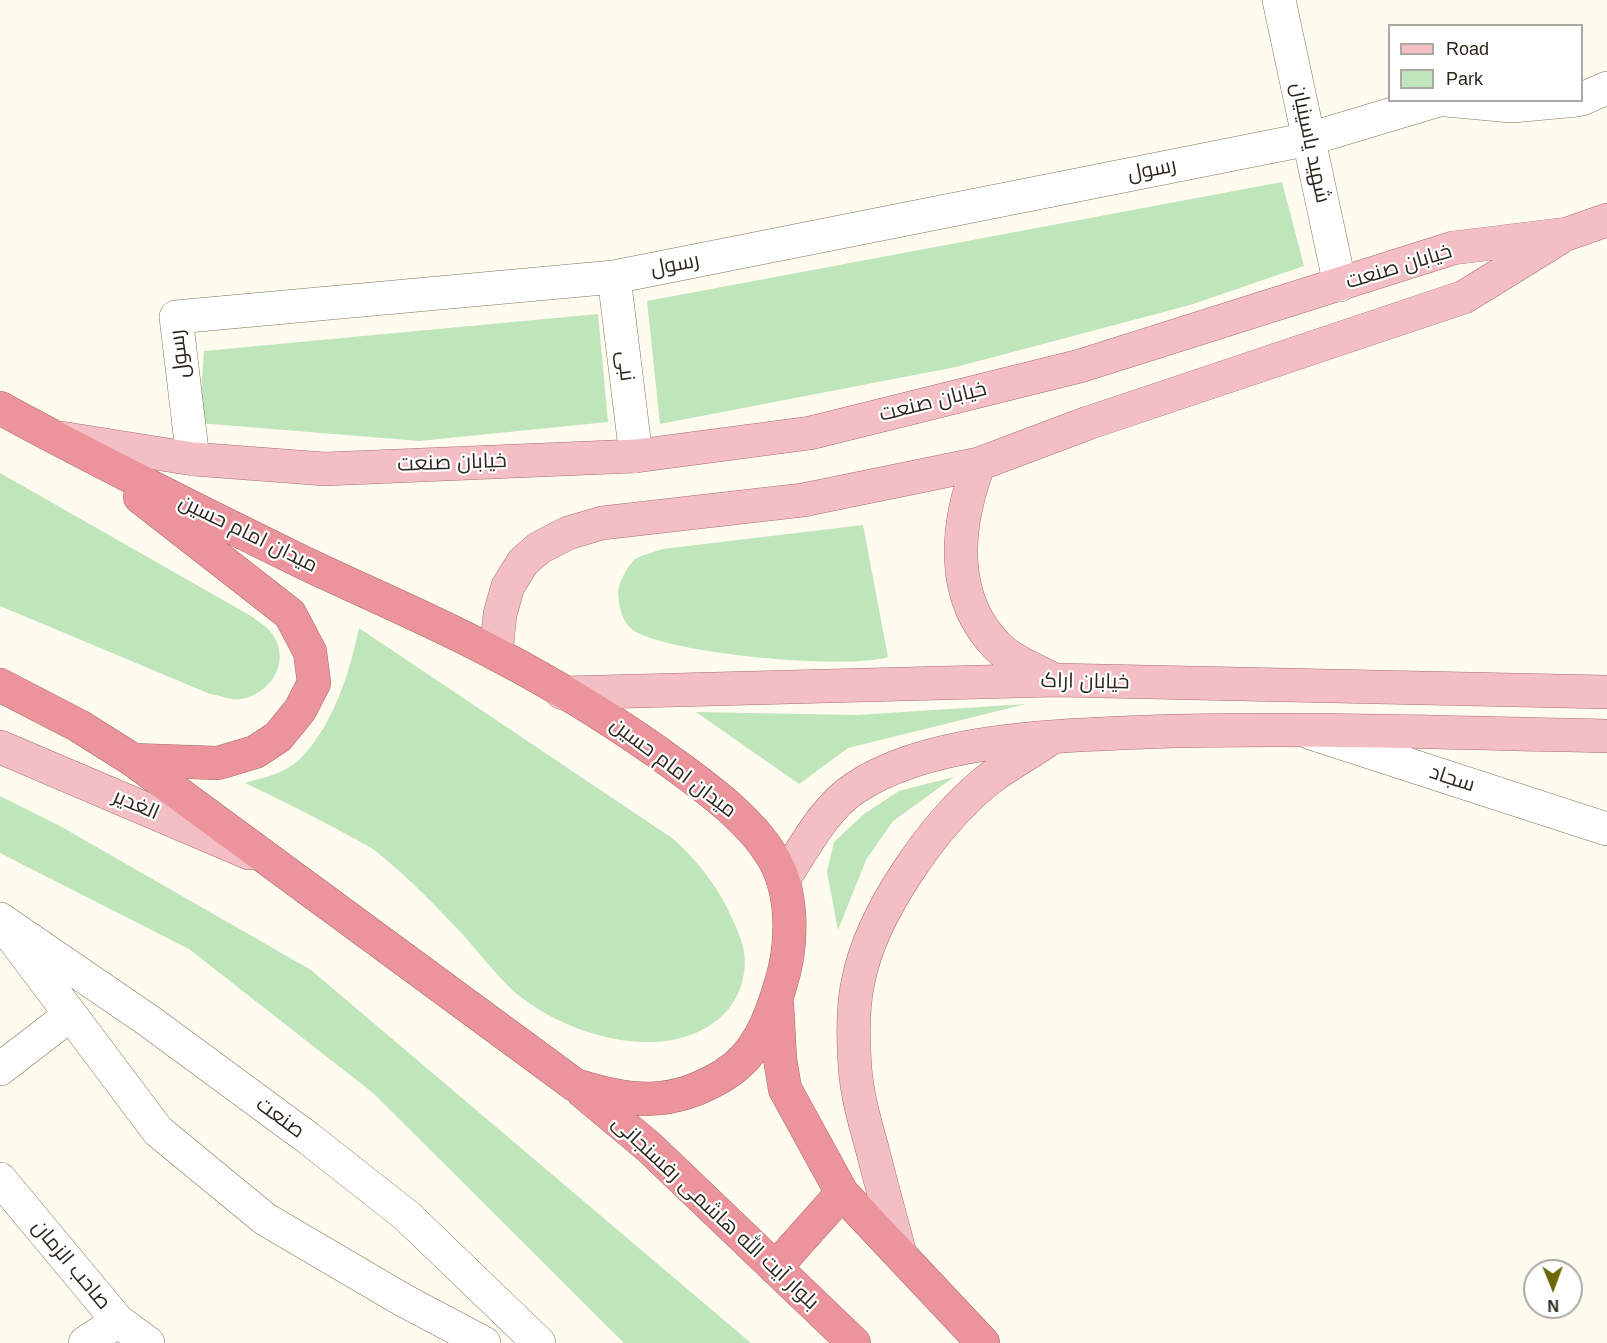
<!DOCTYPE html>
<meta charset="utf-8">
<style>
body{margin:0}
#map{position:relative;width:1607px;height:1343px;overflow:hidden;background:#fffbef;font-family:Arial,sans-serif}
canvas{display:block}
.legend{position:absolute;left:1388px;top:24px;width:195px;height:78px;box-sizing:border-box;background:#fff;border:2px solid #aaa9a4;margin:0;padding:8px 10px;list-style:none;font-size:18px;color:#2b271c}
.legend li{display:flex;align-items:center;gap:12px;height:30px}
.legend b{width:30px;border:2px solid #aaa9a4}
.north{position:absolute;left:1523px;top:1259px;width:60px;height:60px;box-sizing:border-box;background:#fff;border:2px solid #aaa9a4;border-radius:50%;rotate:179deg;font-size:16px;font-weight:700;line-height:24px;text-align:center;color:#2b271c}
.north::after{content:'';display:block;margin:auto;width:21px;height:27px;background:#6b6801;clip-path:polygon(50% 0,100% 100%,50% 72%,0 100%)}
</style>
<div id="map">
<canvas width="1607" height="1343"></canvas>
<ul class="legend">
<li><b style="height:8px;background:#f3bfc4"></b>Road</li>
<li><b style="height:16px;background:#bfe5ba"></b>Park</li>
</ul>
<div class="north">N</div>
</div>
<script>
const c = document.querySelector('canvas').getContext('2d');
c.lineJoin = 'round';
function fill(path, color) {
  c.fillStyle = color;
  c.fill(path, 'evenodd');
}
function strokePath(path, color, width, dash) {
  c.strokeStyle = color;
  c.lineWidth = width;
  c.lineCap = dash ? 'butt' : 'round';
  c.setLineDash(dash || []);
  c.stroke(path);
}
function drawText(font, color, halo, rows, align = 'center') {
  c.font = font + ' Arial,Cairo,sans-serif';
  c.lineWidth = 4.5;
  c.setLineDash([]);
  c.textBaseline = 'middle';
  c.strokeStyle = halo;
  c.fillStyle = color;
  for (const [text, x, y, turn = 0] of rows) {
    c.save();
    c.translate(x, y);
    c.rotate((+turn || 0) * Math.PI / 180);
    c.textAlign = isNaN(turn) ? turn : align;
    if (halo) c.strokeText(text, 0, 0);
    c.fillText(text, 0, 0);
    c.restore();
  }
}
const green = new Path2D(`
 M 1282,182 L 1304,266 L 1190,305 L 956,367 L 660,424 L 647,301 Z
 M 598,314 L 608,422 L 419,441 L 199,423 L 204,351 Z
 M 0,473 L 251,616 C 257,621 265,625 270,631 C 292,658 274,692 242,699 C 233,701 219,695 210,694 L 0,606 Z
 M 863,525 L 888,657 C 845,670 676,654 636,632 C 622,624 619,607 618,593 C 618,584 629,562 637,558 C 645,554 655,552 663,549 Z
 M 359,628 L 672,838 C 704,866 725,897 740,937 C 750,962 744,993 725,1013 C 670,1069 561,1035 510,988 C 494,972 480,954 465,937 C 438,908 408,877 377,852 C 368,845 356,840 346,834 C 313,816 279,799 245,783 C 263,778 286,773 300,759 C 334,724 349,674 359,628 Z
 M 1026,704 L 848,748 L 799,784 L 696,712 L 857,715 Z
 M 954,777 L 893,821 L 866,860 L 838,930 L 827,872 L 834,842 L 864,814 L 899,791 Z
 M 0,796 L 60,826 L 311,970 L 751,1343 L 624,1343 L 373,1093 L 189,949 L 0,853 Z`);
const minor = new Path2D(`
 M 1279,0 L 1340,285
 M 1582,99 L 1607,88
 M 1446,100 L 1512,106 L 1577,100
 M 614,277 L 636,456
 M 193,459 L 176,317 L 614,277 L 1309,139 L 1439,100
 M 1311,733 L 1607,829
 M 0,919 L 149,1021 L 308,1138 L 407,1216 L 539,1343
 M 13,938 L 158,1131 L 265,1219 L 403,1300 L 484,1343
 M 0,1069 L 70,1015
 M 0,1179 L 118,1321 L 148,1343
 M 85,1343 L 118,1321`);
const major = new Path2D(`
 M 61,438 L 193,459 L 325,469 L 636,456 L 810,433 L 1080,366 L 1453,248 L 1567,234 L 1607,220
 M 979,464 C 956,524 948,597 998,647 C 1013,662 1036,670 1054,680
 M 496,654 L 500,614 L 508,586 L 523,562 L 539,548 L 568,533 L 602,523 L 803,500 L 979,464 L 1088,423 L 1464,297 L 1558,239
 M 562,693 L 1056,680 L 1607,692
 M 0,747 L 249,853
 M 783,880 C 803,850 824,808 855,788 C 930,738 1057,736 1145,732 C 1299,727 1453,733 1607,736
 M 900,1254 C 891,1219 881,1184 872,1148 C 865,1123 857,1095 855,1068 C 853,1040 852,1009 858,982 C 871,913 935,822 989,779 C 1007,765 1028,754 1047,741`);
const highway = new Path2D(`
 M 0,408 C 97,461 196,510 296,559 C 362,591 431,619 496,654 C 559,687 621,725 678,767 C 712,792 750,820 772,856 C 794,891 793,945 781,983 C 771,1018 757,1055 724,1075 C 672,1107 631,1103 575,1085 L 133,760 L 79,726 L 0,685
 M 133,760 L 218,763 L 255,752 L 278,737 L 300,710 L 314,683 L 310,652 L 290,614 L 140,497
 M 777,1004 L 780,1059 L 785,1089 L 842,1193 L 983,1343
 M 583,1092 L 649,1147 L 854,1343
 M 775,1268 L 842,1193`);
const streetNames = [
 ["شهید یاسینیان",1310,143,78],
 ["رسول",1152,170,-11],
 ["رسول",675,265,-11],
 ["خیابان صنعت",1399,267,-17],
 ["رسول",180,354,-97],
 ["نبی",625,366,83],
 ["خیابان صنعت",933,402,-14],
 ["خیابان صنعت",452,463,-2],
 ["میدان امام حسین",248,534,26],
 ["خیابان اراک",1085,682,1],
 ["میدان امام حسین",673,768,37],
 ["سجاد",1452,779,18],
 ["الغدیر",136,805,23],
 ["صنعت",280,1118,36],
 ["بلوار آیت الله هاشمی رفسنجانی",715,1213,43],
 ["صاحب الزمان",71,1265,50]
];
fill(green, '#bfe5ba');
strokePath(minor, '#7c7459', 34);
strokePath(major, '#a86e6f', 34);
strokePath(highway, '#a86e6f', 34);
strokePath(minor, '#fff', 33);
strokePath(major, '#f3bfc4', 33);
strokePath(highway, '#eb949c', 33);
drawText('21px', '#2b271c', '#fff', streetNames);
</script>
